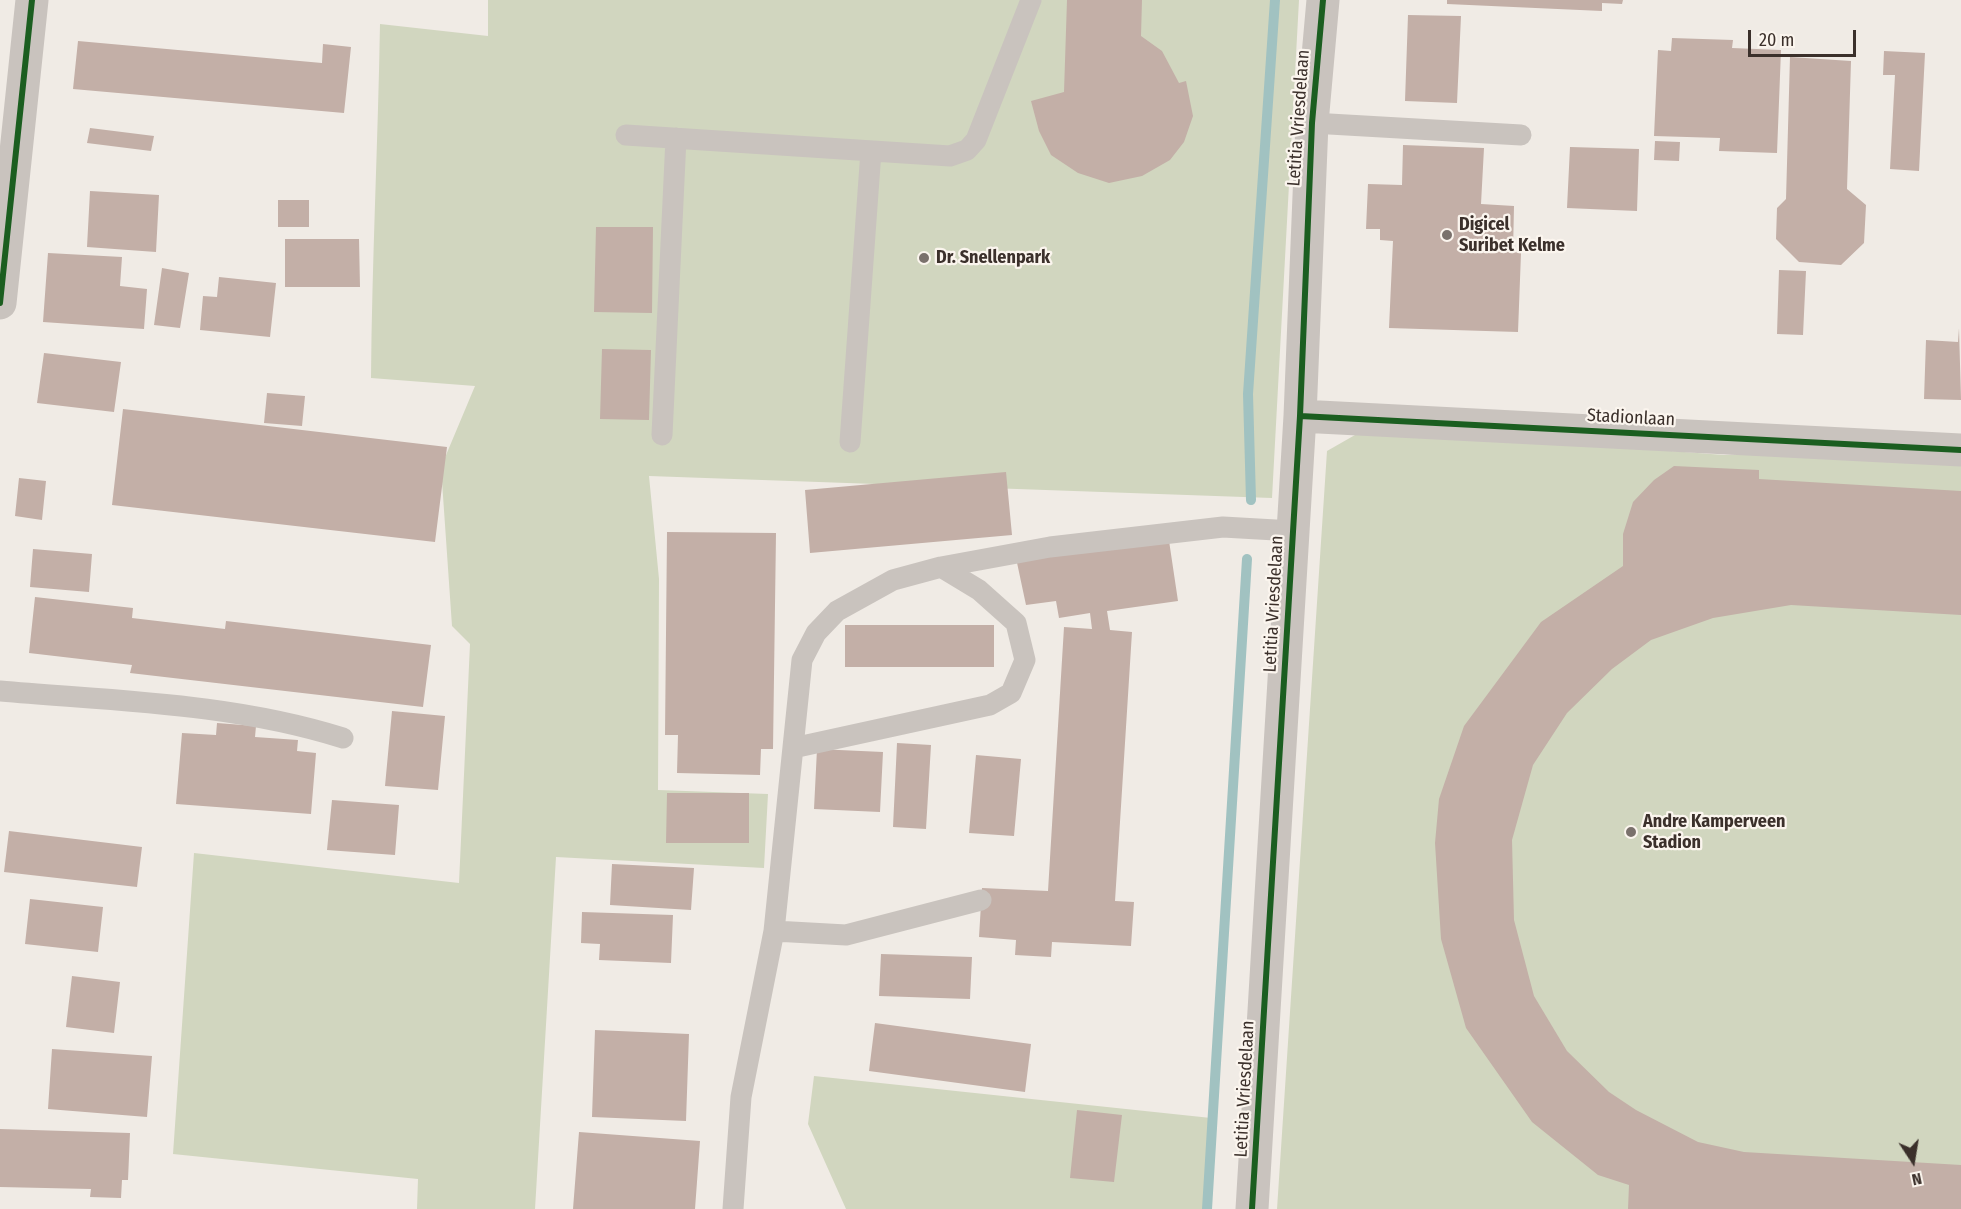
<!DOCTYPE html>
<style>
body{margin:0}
#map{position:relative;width:1961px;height:1209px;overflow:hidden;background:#f0ebe5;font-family:"Fira Sans Condensed",sans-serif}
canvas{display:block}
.north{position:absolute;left:1883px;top:1131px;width:60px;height:60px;-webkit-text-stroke:4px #fbf5ee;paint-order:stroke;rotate:168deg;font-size:16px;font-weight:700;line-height:24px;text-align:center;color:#3b302b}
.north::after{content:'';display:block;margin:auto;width:21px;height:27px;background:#3b302b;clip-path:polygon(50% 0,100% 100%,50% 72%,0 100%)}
.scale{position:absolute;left:1748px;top:30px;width:108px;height:27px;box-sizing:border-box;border:3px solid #3b302b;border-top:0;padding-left:8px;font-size:18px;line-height:21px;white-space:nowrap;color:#3b302b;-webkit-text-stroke:4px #fbf5ee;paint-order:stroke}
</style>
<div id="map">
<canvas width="1961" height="1209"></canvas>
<div class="north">N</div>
<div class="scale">20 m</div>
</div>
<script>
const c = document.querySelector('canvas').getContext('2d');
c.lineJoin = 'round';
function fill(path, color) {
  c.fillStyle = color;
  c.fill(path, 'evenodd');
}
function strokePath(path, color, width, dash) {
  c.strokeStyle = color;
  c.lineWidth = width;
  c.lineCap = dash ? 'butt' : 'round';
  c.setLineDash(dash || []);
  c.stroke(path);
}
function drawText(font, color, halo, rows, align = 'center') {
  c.font = font + ' "Fira Sans Condensed",sans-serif';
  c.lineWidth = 4.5;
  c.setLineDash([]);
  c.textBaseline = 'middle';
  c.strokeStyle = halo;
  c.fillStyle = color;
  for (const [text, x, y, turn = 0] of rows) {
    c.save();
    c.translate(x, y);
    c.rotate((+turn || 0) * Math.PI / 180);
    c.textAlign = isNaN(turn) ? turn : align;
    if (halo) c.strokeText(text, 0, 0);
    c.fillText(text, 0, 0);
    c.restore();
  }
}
const green = new Path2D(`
 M 488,0 L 1299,0 L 1272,498 L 649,476 L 659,579 L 658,790 L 768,794 L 764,868 L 556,857 L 535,1209 L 417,1209 L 418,1179 L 173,1154 L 194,853 L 459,883 L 470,644 L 452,626 L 441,467 L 475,386 L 371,378 C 372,260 378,142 380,24 L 488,36 Z
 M 1362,431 L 1473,436 L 1724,455 L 1896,449 L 1961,453 L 1961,1209 L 1277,1209 L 1327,451 Z
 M 814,1076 L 1211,1118 L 1207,1209 L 846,1209 L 808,1124 Z`);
const stream = new Path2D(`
 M 1251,500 L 1248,394 L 1275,0
 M 1207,1209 L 1247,559`);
const building = new Path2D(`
 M 1067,0 L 1142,0 L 1141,36 L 1162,51 L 1179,83 L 1186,81 L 1193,116 L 1184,142 L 1170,160 L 1142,176 L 1109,183 L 1078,173 L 1051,155 L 1039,131 L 1031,101 L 1064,92 Z
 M 1447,0 L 1623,0 L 1622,4 L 1602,3 L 1602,11 L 1447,4 Z
 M 1408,15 L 1461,16 L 1457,103 L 1405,101 Z
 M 1672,38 L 1733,40 L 1732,48 L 1781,50 L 1777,153 L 1719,151 L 1720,138 L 1654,136 L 1658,50 L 1671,51 Z
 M 78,41 L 322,63 L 323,44 L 351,47 L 344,113 L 73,89 Z
 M 1884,51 L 1925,53 L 1919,171 L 1890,169 L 1895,75 L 1883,75 Z
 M 1790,57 L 1851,61 L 1847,189 L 1866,205 L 1864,243 L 1841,265 L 1799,262 L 1776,239 L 1777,208 L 1786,199 Z
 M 90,128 L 154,136 L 151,151 L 87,143 Z
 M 1655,141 L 1680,142 L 1679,161 L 1654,160 Z
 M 1403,145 L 1484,148 L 1481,204 L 1514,206 L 1513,252 L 1521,253 L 1518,332 L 1389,328 L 1393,241 L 1380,240 L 1380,229 L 1366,229 L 1368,184 L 1402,185 Z
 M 1570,147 L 1639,149 L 1637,211 L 1567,208 Z
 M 90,191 L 159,195 L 156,252 L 87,247 Z
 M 278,200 L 309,200 L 309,227 L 278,227 Z
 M 596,227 L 653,227 L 652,313 L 594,312 Z
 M 285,239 L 359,239 L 360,287 L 285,287 Z
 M 48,253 L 122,257 L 120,286 L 147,289 L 144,329 L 43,322 Z
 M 162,268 L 189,273 L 180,328 L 154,325 Z
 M 1779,270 L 1806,271 L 1803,335 L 1777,334 Z
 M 219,277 L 276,283 L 270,337 L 200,330 L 203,296 L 217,297 Z
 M 1959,328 L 1961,400 L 1924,399 L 1926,340 L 1958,342 Z
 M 602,349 L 651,350 L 649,420 L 600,419 Z
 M 44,353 L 121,362 L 114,412 L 37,403 Z
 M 267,393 L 305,396 L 302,426 L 264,423 Z
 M 123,409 L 447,447 L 435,542 L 112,505 Z
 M 1674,466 L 1759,470 L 1759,479 L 1961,491 L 1961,615 L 1791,605 L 1713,618 L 1651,640 L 1612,669 L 1567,713 L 1533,765 L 1512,840 L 1514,920 L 1534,996 L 1567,1051 L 1609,1092 L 1636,1110 L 1698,1142 L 1744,1152 L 1961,1165 L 1961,1209 L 1628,1209 L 1629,1185 L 1598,1175 L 1532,1122 L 1466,1028 L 1441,939 L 1435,843 L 1439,799 L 1464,726 L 1541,622 L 1623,566 L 1623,534 L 1633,502 L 1654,480 Z
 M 1006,472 L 1012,535 L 810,553 L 805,490 Z
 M 19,478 L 46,481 L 42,520 L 15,516 Z
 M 667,532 L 776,533 L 773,749 L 761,749 L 760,775 L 677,773 L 678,735 L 665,735 Z
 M 1168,534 L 1178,601 L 1107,611 L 1110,630 L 1132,632 L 1115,901 L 1134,902 L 1131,946 L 1052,942 L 1051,957 L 1015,955 L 1016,940 L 979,937 L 982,888 L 1048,891 L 1064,627 L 1092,629 L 1090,613 L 1059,618 L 1056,601 L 1026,605 L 1016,558 Z
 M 33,549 L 92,554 L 89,592 L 30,587 Z
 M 35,597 L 133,608 L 132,618 L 225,629 L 226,621 L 431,645 L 423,707 L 130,673 L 132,665 L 29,653 Z
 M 845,625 L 994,625 L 994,667 L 845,667 Z
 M 392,711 L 445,716 L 438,790 L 385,786 Z
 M 217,723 L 256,726 L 255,737 L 298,740 L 297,751 L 316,753 L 311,814 L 176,804 L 182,733 L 216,735 Z
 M 897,743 L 931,745 L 926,829 L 893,827 Z
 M 817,749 L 883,752 L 880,812 L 814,809 Z
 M 976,755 L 1021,759 L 1014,836 L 969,833 Z
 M 667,793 L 749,793 L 749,843 L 666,843 Z
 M 332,800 L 399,805 L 395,855 L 327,850 Z
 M 9,831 L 142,847 L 137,887 L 4,872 Z
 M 612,864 L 694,868 L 691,910 L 610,905 Z
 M 30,899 L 103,907 L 98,952 L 25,944 Z
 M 582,912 L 673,915 L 671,963 L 599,960 L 600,944 L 581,943 Z
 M 881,954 L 972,957 L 970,999 L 879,996 Z
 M 72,976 L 120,982 L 114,1033 L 66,1027 Z
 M 875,1023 L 1031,1044 L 1025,1092 L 869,1071 Z
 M 595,1030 L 689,1034 L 686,1121 L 592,1117 Z
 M 52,1049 L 152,1056 L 147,1117 L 48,1109 Z
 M 1077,1110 L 1122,1115 L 1114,1182 L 1070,1178 Z
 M 0,1129 L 130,1133 L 128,1180 L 122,1180 L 121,1198 L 90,1197 L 91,1189 L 0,1187 Z
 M 579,1132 L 700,1141 L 695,1209 L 573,1209 Z`);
const lane = new Path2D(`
 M 1312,123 L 1521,135
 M 626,135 L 950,156 L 967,150 L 976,140 L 1031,0
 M 662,435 L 676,138
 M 850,442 L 871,151
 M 0,691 C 115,701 232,703 343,738
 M 793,748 L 990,705 L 1011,693 L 1025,660 L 1016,623 L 979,590 L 941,567
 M 774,931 L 846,935 L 981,900
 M 733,1209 L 741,1097 L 774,931 L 802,660 L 816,633 L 837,611 L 893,580 L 941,567 L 1050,547 L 1223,527 L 1293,531`);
const street = new Path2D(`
 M 0,303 L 32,0
 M 1300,416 L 1961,450
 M 1252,1209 L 1300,416 L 1312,123 L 1323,0`);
const cycleway = new Path2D(`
 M 0,303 L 32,0
 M 1300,416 L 1961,450
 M 1252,1209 L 1300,416 L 1312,123 L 1323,0`);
const markers = [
 [1447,235,6,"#7a716c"],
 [924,258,6,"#7a716c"],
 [1631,832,6,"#7a716c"]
];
const streetNames = [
 ["Letitia Vriesdelaan",1299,118,-86],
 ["Stadionlaan",1631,418,3],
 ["Letitia Vriesdelaan",1274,604,-87],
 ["Letitia Vriesdelaan",1245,1089,-87]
];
const poiNames = [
 ["Digicel",1459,225],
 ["Suribet Kelme",1459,246],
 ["Dr. Snellenpark",936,258],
 ["Andre Kamperveen",1643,822],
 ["Stadion",1643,843]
];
fill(green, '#d1d6bf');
strokePath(stream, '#a1c2c1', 10);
fill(building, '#c3afa7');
strokePath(lane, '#c9c3be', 21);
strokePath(street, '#c9c3be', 33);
strokePath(cycleway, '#1b5e20', 6);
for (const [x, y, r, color] of markers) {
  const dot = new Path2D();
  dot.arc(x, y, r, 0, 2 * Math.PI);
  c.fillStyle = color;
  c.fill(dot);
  strokePath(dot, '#fbf5ee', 2);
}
drawText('18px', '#3b302b', '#fbf5ee', streetNames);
drawText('bold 18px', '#3b302b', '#fbf5ee', poiNames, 'left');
</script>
